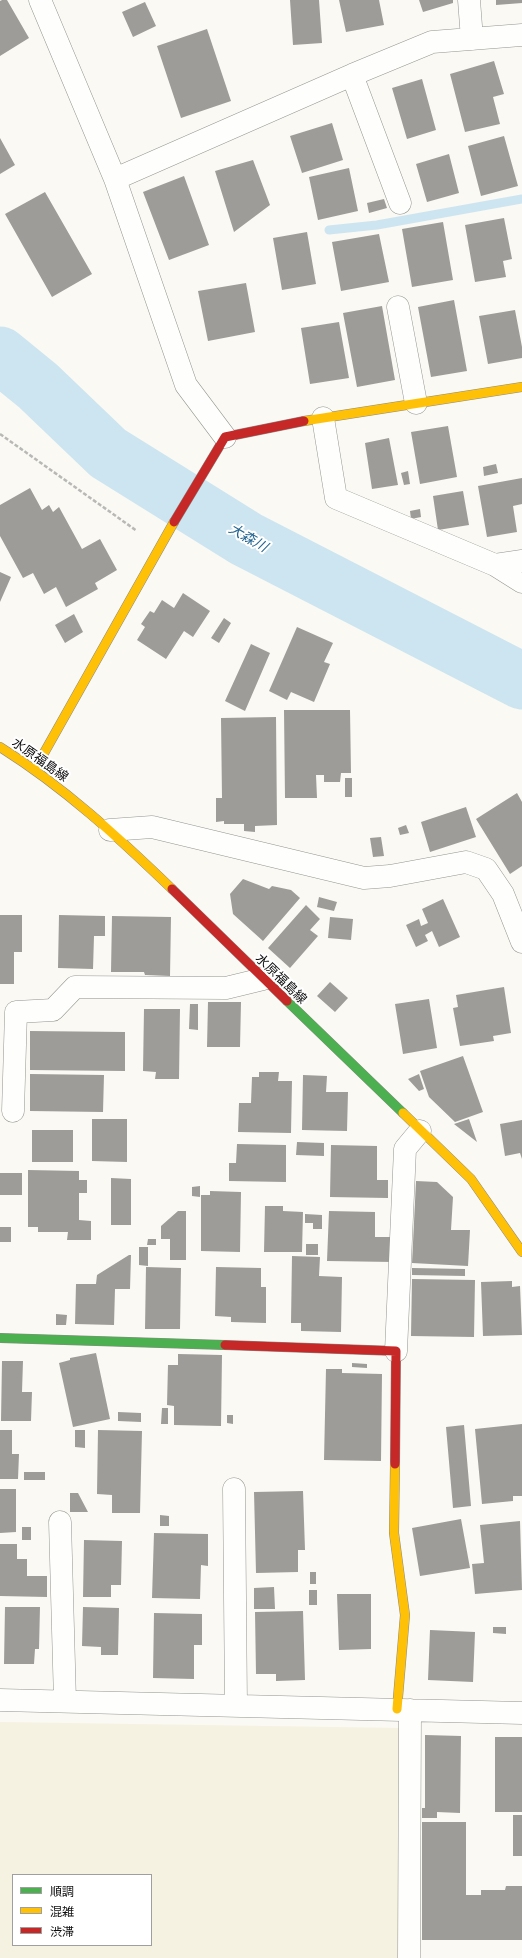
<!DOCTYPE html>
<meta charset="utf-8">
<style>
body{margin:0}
#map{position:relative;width:522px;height:1958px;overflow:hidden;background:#faf9f3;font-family:"Crimson Pro","Noto Sans JP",serif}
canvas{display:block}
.legend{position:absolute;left:12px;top:1874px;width:140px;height:72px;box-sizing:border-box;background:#fff;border:1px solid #9f9f9f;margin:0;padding:5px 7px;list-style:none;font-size:12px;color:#0e0e0e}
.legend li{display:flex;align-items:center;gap:8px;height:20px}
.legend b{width:20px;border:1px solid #9f9f9f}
</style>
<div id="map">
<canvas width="522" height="1958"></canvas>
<ul class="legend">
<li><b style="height:5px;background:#4caf50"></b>順調</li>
<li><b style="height:5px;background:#ffc107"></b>混雑</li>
<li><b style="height:5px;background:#c62828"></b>渋滞</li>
</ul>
</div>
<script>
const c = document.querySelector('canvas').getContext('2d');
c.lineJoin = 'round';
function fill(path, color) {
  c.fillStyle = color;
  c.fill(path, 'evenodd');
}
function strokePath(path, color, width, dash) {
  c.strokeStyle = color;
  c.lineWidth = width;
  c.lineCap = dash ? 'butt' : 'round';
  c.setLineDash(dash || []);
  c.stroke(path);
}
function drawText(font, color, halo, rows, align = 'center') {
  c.font = font + ' "Crimson Pro","Noto Sans JP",serif';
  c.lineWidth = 4;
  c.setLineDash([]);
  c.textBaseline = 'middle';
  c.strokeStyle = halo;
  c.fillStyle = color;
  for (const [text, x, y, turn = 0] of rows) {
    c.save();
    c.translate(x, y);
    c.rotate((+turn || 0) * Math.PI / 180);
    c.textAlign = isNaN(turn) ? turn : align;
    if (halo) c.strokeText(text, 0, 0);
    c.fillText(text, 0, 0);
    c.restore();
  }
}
const farmland = new Path2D(`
 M 0,1722 L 400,1728 L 398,1958 L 0,1958 ZM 13,1875 L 151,1875 L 151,1945 L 13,1945 Z`);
const stream = new Path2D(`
 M 329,230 L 377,225 L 522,199`);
const river = new Path2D(`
 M 0,355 L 38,386 L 108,453 L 246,539 L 522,681`);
const building = new Path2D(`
 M 2,0 L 7,0 L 29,38 L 0,56 L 0,1 Z
 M 290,0 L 319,0 L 322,43 L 293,45 Z
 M 339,0 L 379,0 L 384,25 L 346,32 Z
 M 419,0 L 453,0 L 453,3 L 423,12 Z
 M 496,0 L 522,0 L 522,3 L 496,5 Z
 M 145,2 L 156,26 L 133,37 L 122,12 Z
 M 207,29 L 231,101 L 181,118 L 157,46 Z
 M 494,61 L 504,94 L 493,97 L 500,124 L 465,132 L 450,74 Z
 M 422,79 L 436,130 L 407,139 L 392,88 Z
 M 332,123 L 343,160 L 302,173 L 290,136 Z
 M 504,136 L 518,186 L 481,196 L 468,146 Z
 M 0,138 L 15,165 L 0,174 Z
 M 449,154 L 459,193 L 427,202 L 416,164 Z
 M 253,160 L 270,205 L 234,232 L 215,171 Z
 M 349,168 L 358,211 L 318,220 L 309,177 Z
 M 184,176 L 209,245 L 169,260 L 143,192 Z
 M 45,192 L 92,274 L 52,297 L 5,214 Z
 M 384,199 L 387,208 L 369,213 L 367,203 Z
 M 504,218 L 512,259 L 503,261 L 506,277 L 475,282 L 465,225 Z
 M 443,222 L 453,280 L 412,287 L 402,229 Z
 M 307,232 L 316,284 L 282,290 L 273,238 Z
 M 379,234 L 389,282 L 341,291 L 332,242 Z
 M 246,283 L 255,332 L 208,341 L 198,291 Z
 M 454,300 L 467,371 L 431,377 L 418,307 Z
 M 382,306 L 395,380 L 357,387 L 343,313 Z
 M 515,310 L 522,347 L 522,358 L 488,364 L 479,316 Z
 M 339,322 L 349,378 L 310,384 L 301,328 Z
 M 448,426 L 457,477 L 420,484 L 411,432 Z
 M 389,438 L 398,485 L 372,489 L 365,443 Z
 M 496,464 L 498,473 L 484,476 L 483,467 Z
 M 408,471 L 410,484 L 404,485 L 401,473 Z
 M 522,478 L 522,504 L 513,506 L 517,532 L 487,537 L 478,486 Z
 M 30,488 L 42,510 L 49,505 L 53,512 L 59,507 L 82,549 L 100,539 L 117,570 L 95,583 L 98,589 L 66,607 L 56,587 L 44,594 L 33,573 L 23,578 L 0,536 L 0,505 Z
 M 463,491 L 469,525 L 438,530 L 433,496 Z
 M 420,509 L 421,517 L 411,519 L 410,511 Z
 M 0,572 L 11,577 L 0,602 Z
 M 183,593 L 210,611 L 193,637 L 184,631 L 166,659 L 137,640 L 145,627 L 141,624 L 150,611 L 154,613 L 162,600 L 174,608 Z
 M 74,614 L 83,632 L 65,643 L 55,625 Z
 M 224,618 L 231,623 L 219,643 L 211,638 Z
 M 297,627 L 333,643 L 324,662 L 330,664 L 314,702 L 291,692 L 287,700 L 269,691 Z
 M 251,644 L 270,653 L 245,711 L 225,701 Z
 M 284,710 L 350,710 L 351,773 L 341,773 L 340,782 L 324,782 L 324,775 L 316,775 L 317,798 L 285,798 Z
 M 276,717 L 277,825 L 255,826 L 255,832 L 244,831 L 244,824 L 224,824 L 224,821 L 216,822 L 216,798 L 222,798 L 221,718 Z
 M 345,778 L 352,778 L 352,797 L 345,797 Z
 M 517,793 L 522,802 L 522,866 L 510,874 L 476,819 Z
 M 466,807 L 476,837 L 430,852 L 421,822 Z
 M 406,825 L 409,833 L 400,835 L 398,828 Z
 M 381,837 L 384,856 L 373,857 L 370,838 Z
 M 243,879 L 269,889 L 272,886 L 291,890 L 300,898 L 263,941 L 233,914 L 230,894 Z
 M 319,897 L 337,902 L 334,911 L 317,907 Z
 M 443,899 L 460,937 L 439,947 L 432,931 L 425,935 L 428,941 L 416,947 L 406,925 L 419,919 L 421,926 L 428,923 L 422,909 Z
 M 306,905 L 320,919 L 310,930 L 318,936 L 290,968 L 268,948 Z
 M 0,915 L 22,915 L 22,952 L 14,952 L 14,984 L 0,984 Z
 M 59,915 L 105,916 L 105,936 L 94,936 L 93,969 L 58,968 Z
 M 112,916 L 171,917 L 170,976 L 145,975 L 144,972 L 111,972 Z
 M 330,917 L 353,919 L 351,940 L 328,938 Z
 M 330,982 L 348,998 L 335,1012 L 317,996 Z
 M 504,987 L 511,1033 L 493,1036 L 494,1041 L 460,1046 L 453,1008 L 458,1007 L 456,995 Z
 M 429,999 L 437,1048 L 403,1054 L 395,1004 Z
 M 208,1002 L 241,1002 L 240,1047 L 207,1047 Z
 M 190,1004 L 198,1004 L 198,1030 L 189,1029 Z
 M 144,1009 L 180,1009 L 179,1079 L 155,1079 L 156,1072 L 143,1071 Z
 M 30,1031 L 125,1032 L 125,1071 L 30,1070 Z
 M 463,1056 L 483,1112 L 455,1122 L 429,1097 L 420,1071 Z
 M 259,1072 L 279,1072 L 278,1081 L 292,1081 L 291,1133 L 238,1132 L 239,1103 L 251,1103 L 252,1077 L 259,1077 Z
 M 30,1074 L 104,1075 L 103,1112 L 30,1111 Z
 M 419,1074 L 424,1089 L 419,1091 L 408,1079 Z
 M 303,1075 L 327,1076 L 326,1092 L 348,1092 L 347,1131 L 302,1130 Z
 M 92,1119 L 127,1119 L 127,1162 L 92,1161 Z
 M 469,1119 L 477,1142 L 454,1124 Z
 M 522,1120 L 522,1159 L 520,1153 L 505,1156 L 500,1124 Z
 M 32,1130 L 73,1130 L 73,1162 L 32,1162 Z
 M 297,1142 L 324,1143 L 324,1156 L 296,1155 Z
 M 237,1144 L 286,1145 L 286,1182 L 229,1181 L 229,1163 L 236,1163 Z
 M 331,1145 L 377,1146 L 377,1180 L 388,1180 L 388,1198 L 330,1197 Z
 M 28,1170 L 79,1171 L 79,1180 L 87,1180 L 87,1193 L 79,1193 L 79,1220 L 91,1221 L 91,1240 L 67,1240 L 68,1232 L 38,1232 L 38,1227 L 28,1227 Z
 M 0,1173 L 22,1173 L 22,1195 L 0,1195 Z
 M 111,1178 L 131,1179 L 131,1225 L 111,1225 Z
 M 416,1181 L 437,1182 L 453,1197 L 451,1230 L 470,1230 L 468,1266 L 412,1263 Z
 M 200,1186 L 200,1197 L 192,1196 L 192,1187 Z
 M 210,1191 L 241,1192 L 240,1252 L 201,1251 L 201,1195 L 210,1195 Z
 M 265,1206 L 283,1206 L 283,1211 L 303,1212 L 302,1252 L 264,1252 Z
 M 178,1211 L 186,1211 L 186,1260 L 170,1260 L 170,1239 L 161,1239 L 161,1226 Z
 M 329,1211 L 375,1212 L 375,1237 L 394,1237 L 394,1262 L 327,1261 Z
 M 305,1214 L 322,1215 L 322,1229 L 313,1229 L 313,1223 L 305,1223 Z
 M 0,1227 L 11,1227 L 11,1242 L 0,1242 Z
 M 148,1239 L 156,1239 L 156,1245 L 147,1245 Z
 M 306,1244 L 318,1244 L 318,1255 L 306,1255 Z
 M 139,1247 L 148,1247 L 148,1266 L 139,1265 Z
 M 129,1255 L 131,1255 L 130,1289 L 115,1289 L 114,1325 L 75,1324 L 76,1284 L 96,1284 L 97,1275 Z
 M 292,1256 L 320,1257 L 319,1276 L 342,1277 L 341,1332 L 301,1331 L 301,1323 L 291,1323 Z
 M 146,1267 L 181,1268 L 180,1329 L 145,1329 Z
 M 216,1267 L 261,1268 L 261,1287 L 266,1287 L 266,1323 L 231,1322 L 231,1317 L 215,1316 Z
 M 412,1268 L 465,1269 L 465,1276 L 412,1275 Z
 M 412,1279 L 475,1280 L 474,1337 L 411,1336 Z
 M 512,1281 L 512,1287 L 520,1286 L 522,1335 L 483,1336 L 481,1282 Z
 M 56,1314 L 67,1315 L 66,1325 L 56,1325 Z
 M 96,1353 L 110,1419 L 73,1427 L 59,1363 L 70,1360 L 70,1358 Z
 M 178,1354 L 222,1355 L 221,1426 L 174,1425 L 174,1406 L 167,1405 L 168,1365 L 178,1365 Z
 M 2,1361 L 23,1361 L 22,1392 L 32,1392 L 31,1421 L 1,1421 Z
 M 352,1363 L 367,1364 L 367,1368 L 352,1367 Z
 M 326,1369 L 342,1369 L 342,1373 L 382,1374 L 381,1461 L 324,1460 Z
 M 162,1408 L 168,1408 L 168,1424 L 161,1424 Z
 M 118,1412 L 141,1413 L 141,1422 L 118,1421 Z
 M 227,1415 L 233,1415 L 233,1424 L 227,1423 Z
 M 522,1424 L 522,1496 L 513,1496 L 513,1501 L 482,1504 L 475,1429 Z
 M 464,1425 L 471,1506 L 453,1508 L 446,1427 Z
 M 0,1430 L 12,1430 L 12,1454 L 19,1454 L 18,1479 L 0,1479 Z
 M 75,1430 L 85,1430 L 85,1448 L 75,1447 Z
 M 98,1430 L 142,1431 L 140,1513 L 112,1513 L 112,1495 L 97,1494 Z
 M 24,1472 L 45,1472 L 45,1480 L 24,1480 Z
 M 0,1489 L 16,1489 L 16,1532 L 0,1533 Z
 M 303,1491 L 305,1550 L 298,1550 L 298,1572 L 256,1573 L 254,1492 Z
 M 70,1493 L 78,1493 L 88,1512 L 70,1512 Z
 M 160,1515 L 169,1516 L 169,1526 L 160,1526 Z
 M 461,1519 L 470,1568 L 420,1576 L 412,1528 Z
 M 520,1521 L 522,1590 L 475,1594 L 472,1564 L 484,1563 L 480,1525 Z
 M 22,1527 L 31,1527 L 31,1540 L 22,1540 Z
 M 154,1533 L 208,1534 L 208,1566 L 201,1565 L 200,1599 L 152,1598 Z
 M 84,1540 L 122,1541 L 121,1585 L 111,1585 L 111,1597 L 83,1597 Z
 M 0,1544 L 17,1544 L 17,1559 L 27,1559 L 27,1576 L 47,1576 L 47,1597 L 0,1596 Z
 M 310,1572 L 316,1572 L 316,1584 L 310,1584 Z
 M 274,1587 L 275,1609 L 254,1609 L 254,1588 Z
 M 309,1590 L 317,1590 L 317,1605 L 309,1605 Z
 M 337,1594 L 371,1594 L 371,1649 L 339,1650 Z
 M 5,1607 L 40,1607 L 39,1649 L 35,1649 L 34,1664 L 4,1664 Z
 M 83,1607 L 119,1608 L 118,1655 L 101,1655 L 101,1647 L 82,1646 Z
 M 303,1611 L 305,1680 L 276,1681 L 276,1674 L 256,1674 L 255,1612 Z
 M 154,1613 L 202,1614 L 202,1645 L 194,1645 L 194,1679 L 153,1678 Z
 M 493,1627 L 506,1627 L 506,1634 L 493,1633 Z
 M 430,1630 L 475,1632 L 473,1682 L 428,1680 Z
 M 425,1735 L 461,1736 L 460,1813 L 437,1812 L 437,1818 L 422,1818 L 422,1808 L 425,1808 Z
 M 495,1737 L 522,1737 L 522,1812 L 495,1812 Z
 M 513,1815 L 522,1815 L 522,1856 L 513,1856 Z
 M 422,1822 L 466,1822 L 466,1895 L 481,1895 L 481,1890 L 505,1890 L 506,1886 L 522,1886 L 522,1940 L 422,1940 Z`);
const path = new Path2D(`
 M 0,434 L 137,531`);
const street = new Path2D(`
 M 40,0 L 115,179 L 186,385 L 225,437
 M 469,0 L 472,39
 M 352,75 L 400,203
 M 115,179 L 352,75 L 432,42 L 522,35
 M 398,307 L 416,403
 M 323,418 L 336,498 L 495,565 L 522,582
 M 495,565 L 522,561
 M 110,830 L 152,827 L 364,878 L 390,876 L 466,862 L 486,869 L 503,894 L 522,942
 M 13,1111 L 16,1012 L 53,1010 L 75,987 L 226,988 L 263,979
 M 396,1351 L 405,1149 L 420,1131
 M 234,1489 L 236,1705
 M 60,1522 L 65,1701
 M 0,1700 L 522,1713
 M 409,1958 L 410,1710`);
const fast = new Path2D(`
 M 287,1001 L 403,1113
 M 0,1338 L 225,1345`);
const slow = new Path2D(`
 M 304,421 L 522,387
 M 0,747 C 64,787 118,837 172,889
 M 35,769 L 174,522
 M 403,1113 L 471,1179 L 522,1252
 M 395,1464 L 394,1533 L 405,1615 L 397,1709`);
const jam = new Path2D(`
 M 174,522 L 225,437 L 304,421
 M 172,889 L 287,1001
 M 225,1345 L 396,1351 L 395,1464`);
const streetNames = [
 ["水原福島線",40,760,35],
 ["水原福島線",281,979,44]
];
const waterNames = [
 ["大森川",248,538,30]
];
fill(farmland, '#f5f2e1');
strokePath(stream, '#cde5f0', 9);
strokePath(river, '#cde5f0', 57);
fill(building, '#9e9c98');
strokePath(street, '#949491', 23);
strokePath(fast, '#8b8a88', 10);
strokePath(slow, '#8b8a88', 10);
strokePath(jam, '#8b8a88', 10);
strokePath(path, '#b8b8b7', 2.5, [4, 2]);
strokePath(street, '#fefefd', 22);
strokePath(fast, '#4caf50', 9);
strokePath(slow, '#ffc107', 9);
strokePath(jam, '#c62828', 9);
drawText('13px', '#0e0e0e', '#fff', streetNames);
drawText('italic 14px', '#246692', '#fff', waterNames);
</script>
